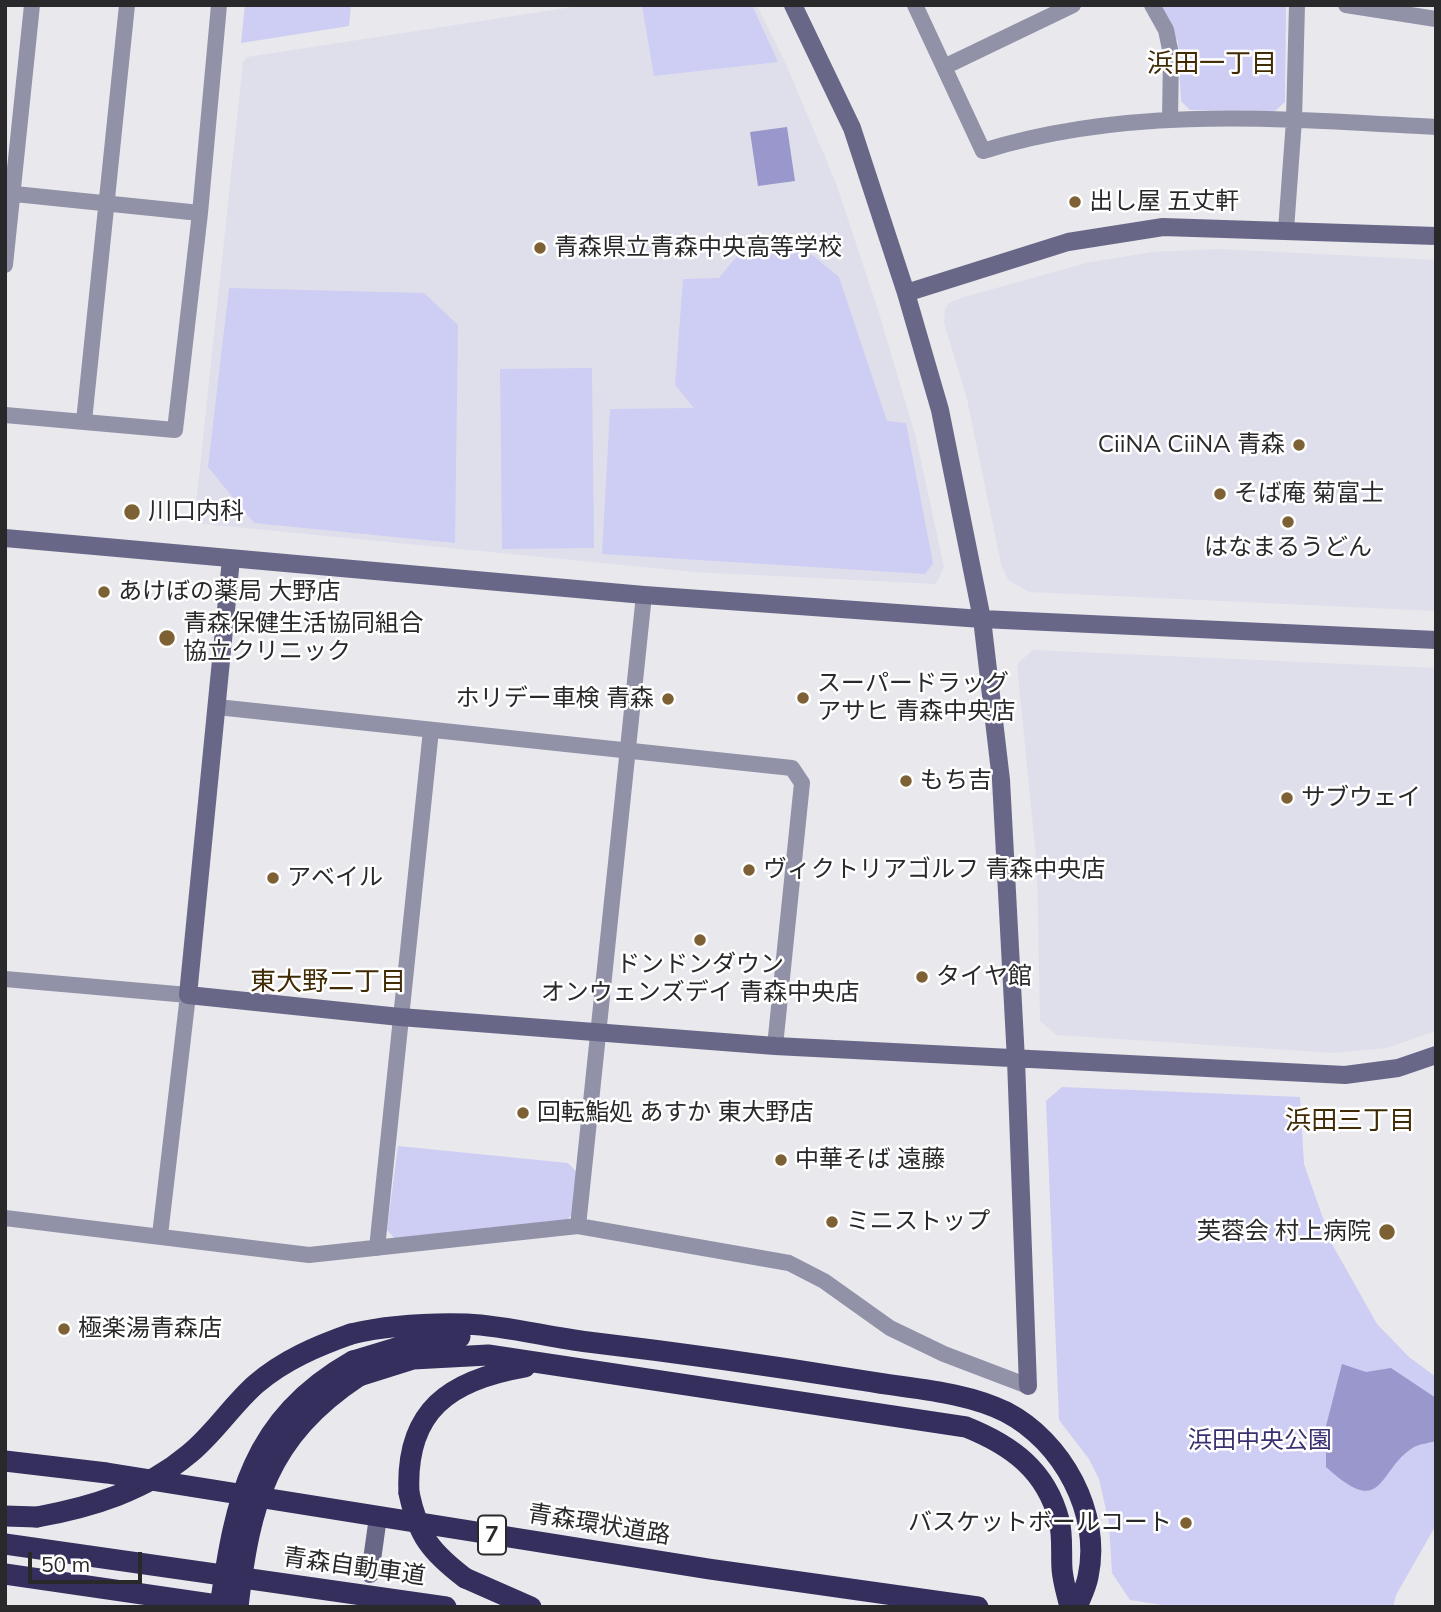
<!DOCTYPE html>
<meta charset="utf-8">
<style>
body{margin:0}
#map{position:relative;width:1441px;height:1612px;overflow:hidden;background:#e8e8ed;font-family:Mulish,sans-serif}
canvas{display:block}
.frame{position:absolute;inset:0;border:7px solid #29292b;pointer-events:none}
.scale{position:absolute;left:28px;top:1552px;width:114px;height:32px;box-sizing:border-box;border:4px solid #29292b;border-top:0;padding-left:9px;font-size:21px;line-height:24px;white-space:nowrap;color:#29292b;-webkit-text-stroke:5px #fff;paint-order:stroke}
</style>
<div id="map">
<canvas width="1441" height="1612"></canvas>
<div class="frame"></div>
<div class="scale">50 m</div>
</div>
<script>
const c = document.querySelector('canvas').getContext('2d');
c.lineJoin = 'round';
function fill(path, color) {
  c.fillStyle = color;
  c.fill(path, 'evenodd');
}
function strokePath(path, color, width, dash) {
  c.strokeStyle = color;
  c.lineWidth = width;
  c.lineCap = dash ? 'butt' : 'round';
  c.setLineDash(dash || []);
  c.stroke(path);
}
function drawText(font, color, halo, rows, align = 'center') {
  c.font = font + ' Mulish,"Noto Sans JP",sans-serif';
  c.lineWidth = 5;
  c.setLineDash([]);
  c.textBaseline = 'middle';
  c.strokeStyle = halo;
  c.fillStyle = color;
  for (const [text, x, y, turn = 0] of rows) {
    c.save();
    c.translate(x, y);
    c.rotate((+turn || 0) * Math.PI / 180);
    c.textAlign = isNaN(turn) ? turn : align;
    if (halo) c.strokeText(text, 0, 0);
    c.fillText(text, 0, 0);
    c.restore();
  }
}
const built = new Path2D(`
 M 585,5 L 757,5 L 785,62 L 836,183 L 879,313 L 916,438 L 944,567 L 936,584 L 694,572 L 194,523 L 243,62 L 247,57 Z
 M 1220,249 L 1436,260 L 1436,611 L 1029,592 L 1008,580 L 1001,564 L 967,399 L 944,323 L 945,309 L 949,303 L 964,297 L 1090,262 L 1153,252 Z
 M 1033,650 L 1436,668 L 1436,1031 L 1387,1048 L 1334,1053 L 1057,1035 L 1040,1021 L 1037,868 L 1017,664 Z`);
const green = new Path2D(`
 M 245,5 L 351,5 L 349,26 L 241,43 Z
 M 752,5 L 778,62 L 654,76 L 642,6 Z
 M 1161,5 L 1286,5 L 1285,102 L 1275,111 L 1190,110 L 1181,101 L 1178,42 Z
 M 806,250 L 839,277 L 887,421 L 906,423 L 933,563 L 925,574 L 602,554 L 610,409 L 694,408 L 675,385 L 683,279 L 719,278 L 737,256 Z
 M 229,288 L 424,293 L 458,325 L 455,543 L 254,523 L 208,467 Z
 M 592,368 L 594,548 L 502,549 L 500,369 Z
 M 1062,1087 L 1300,1097 L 1304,1164 L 1332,1244 L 1377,1324 L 1409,1357 L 1436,1377 L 1436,1525 L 1396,1595 L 1393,1607 L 1176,1607 L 1130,1600 L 1112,1573 L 1109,1523 L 1099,1479 L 1089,1459 L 1059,1420 L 1046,1101 Z
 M 398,1146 L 568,1163 L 577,1172 L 573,1213 L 566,1221 L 396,1240 L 387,1230 Z`);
const water = new Path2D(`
 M 787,127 L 795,181 L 758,186 L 750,132 Z
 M 1342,1364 L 1366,1372 L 1391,1368 L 1436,1398 L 1436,1441 C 1429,1443 1420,1444 1414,1447 C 1377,1469 1385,1521 1326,1467 L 1326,1426 Z`);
const street = new Path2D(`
 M 915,5 L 983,151 C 1129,105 1285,119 1436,127
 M 1152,5 L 1166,30 L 1171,54 L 1170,120
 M 1346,5 L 1436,19
 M 944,67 L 1073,5
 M 5,193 L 200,213
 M 1286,230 L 1294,120 L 1297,5
 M 5,265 L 32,5
 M 5,415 L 175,430 L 200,213 L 219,5
 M 84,421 L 127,5
 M 217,707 L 792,768 L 802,783 L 775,1046
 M 5,979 L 188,995 L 160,1235
 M 5,1218 L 309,1255 L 578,1226 L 789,1263 L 824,1281 L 890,1328 L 944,1354 L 1028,1386
 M 578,1226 L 644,595
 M 377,1248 L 431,730`);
const secondary = new Path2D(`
 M 793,5 L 852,128 L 906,293 L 940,410 L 982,619 L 1001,780 L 1016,1060 L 1028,1386
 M 906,293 L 1068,242 L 1163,227 L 1436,236
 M 5,538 L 644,595 L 982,619 L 1436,640
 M 231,559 L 188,995 L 400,1017 L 775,1046 L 1345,1075 L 1398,1068 L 1436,1055
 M 370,1574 L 378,1517`);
const highway = new Path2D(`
 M 351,1334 C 389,1325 428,1323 467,1324 C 507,1326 548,1337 588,1342 C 681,1353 773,1366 866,1381 C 911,1389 964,1391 1006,1412 C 1062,1441 1102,1513 1088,1577 C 1086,1587 1081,1597 1077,1607
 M 353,1361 L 419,1341 L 460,1337
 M 359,1376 L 413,1359 L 488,1355 L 966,1427 C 1011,1445 1046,1470 1059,1520 C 1063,1535 1061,1553 1062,1569 C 1063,1582 1067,1594 1070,1607
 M 5,1461 L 107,1473 L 709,1569 L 978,1607
 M 409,1493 C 405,1410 450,1380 525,1367
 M 5,1516 L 37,1517
 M 5,1544 L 446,1607
 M 5,1574 L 231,1607
 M 465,1578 L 531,1607`);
const highwayBridge = new Path2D(`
 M 409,1493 C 418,1536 431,1552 465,1578
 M 37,1517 C 92,1507 145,1491 189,1454 C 214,1434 232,1405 256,1384 C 284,1360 317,1346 351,1334
 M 220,1607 C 235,1499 251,1419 353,1361
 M 238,1607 C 250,1503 267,1437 359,1376`);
const markers = [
 [1075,202,7,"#7d6033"],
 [540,248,7,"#7d6033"],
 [1299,445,7,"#7d6033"],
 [1220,494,7,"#7d6033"],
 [132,512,9,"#7d6033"],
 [1288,522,7,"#7d6033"],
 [104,592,7,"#7d6033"],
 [167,638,9,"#7d6033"],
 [803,698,7,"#7d6033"],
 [668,699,7,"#7d6033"],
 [906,781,7,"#7d6033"],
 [1287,798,7,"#7d6033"],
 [749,870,7,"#7d6033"],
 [273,878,7,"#7d6033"],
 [700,940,7,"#7d6033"],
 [922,977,7,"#7d6033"],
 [523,1113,7,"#7d6033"],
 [781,1160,7,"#7d6033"],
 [832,1222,7,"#7d6033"],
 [1387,1232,9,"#7d6033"],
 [64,1329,7,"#7d6033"],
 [1186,1523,7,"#7d6033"]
];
const shields = [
 [492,1535,28]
];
const shieldNames = [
 ["7",492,1535]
];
const poiNames = [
 ["出し屋 五丈軒",1089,202],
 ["青森県立青森中央高等学校",554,248],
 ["CiiNA CiiNA 青森",1285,445,"right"],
 ["そば庵 菊富士",1234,494],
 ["川口内科",148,512],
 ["はなまるうどん",1288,548,"center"],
 ["あけぼの薬局 大野店",118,592],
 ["青森保健生活協同組合",183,624],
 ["協立クリニック",183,652],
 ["スーパードラッグ",817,684],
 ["アサヒ 青森中央店",817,712],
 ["ホリデー車検 青森",654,699,"right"],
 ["もち吉",920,781],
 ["サブウェイ",1301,798],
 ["ヴィクトリアゴルフ 青森中央店",763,870],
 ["アベイル",287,878],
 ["ドンドンダウン",700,965,"center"],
 ["オンウェンズデイ 青森中央店",700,993,"center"],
 ["タイヤ館",936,977],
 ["回転鮨処 あすか 東大野店",537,1113],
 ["中華そば 遠藤",795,1160],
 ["ミニストップ",846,1222],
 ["芙蓉会 村上病院",1371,1232,"right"],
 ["極楽湯青森店",78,1329],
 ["バスケットボールコート",1172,1523,"right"]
];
const parkNames = [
 ["浜田中央公園",1260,1441]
];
const streetNames = [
 ["青森環状道路",599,1525,9],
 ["青森自動車道",354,1567,8]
];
const neighbourhoodNames = [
 ["浜田一丁目",1212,64],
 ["東大野二丁目",328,982],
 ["浜田三丁目",1350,1121]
];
fill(built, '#dfdfec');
fill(green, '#cecdf3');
fill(water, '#9997cc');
strokePath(street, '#9191a8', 16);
strokePath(secondary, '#686788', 18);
strokePath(highway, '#342f5c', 21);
strokePath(highwayBridge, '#342f5c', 21);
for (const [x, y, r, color] of markers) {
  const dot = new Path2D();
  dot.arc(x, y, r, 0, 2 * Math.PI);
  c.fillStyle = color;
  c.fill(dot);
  strokePath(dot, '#fff', 2.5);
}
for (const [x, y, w] of shields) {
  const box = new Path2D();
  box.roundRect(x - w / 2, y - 19.5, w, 39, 5);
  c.fillStyle = '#fff';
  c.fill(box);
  strokePath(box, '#29292b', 2);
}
drawText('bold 23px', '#29292b', null, shieldNames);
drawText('24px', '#29292b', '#fff', poiNames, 'left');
drawText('24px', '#3a3071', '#fff', parkNames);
drawText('24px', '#29292b', '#fff', streetNames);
drawText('26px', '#402b04', '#fff', neighbourhoodNames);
</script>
